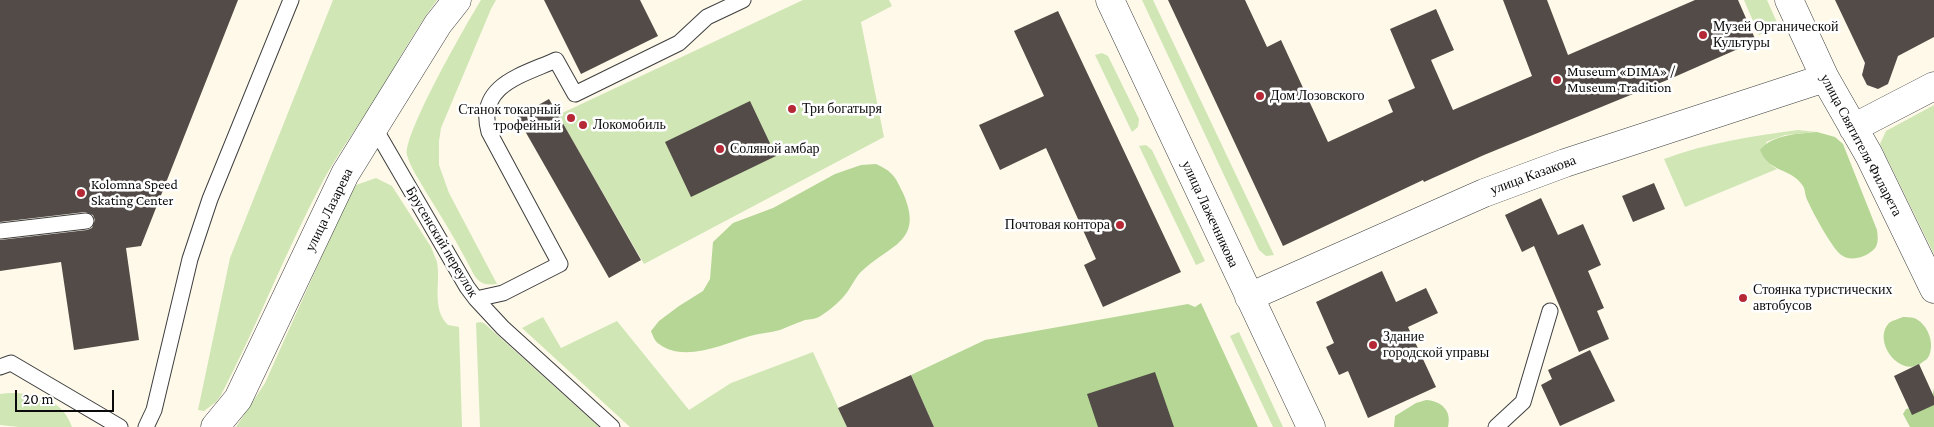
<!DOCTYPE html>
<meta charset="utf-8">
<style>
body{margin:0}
#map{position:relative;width:1934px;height:427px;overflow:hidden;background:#fef9e9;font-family:"Crimson Pro",serif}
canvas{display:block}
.scale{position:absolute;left:15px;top:390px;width:99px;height:22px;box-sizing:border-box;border:2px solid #0b0b0b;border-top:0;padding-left:6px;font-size:15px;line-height:18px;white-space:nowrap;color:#0b0b0b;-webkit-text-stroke:4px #fff;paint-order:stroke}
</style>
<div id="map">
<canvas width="1934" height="427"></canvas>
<div class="scale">20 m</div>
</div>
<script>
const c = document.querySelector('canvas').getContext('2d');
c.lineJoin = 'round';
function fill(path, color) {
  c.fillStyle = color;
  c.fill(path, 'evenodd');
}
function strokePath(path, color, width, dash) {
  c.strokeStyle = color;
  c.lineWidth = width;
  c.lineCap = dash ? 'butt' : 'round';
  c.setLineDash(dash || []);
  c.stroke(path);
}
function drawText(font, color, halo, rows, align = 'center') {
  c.font = font + ' "Crimson Pro",serif';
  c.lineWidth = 5;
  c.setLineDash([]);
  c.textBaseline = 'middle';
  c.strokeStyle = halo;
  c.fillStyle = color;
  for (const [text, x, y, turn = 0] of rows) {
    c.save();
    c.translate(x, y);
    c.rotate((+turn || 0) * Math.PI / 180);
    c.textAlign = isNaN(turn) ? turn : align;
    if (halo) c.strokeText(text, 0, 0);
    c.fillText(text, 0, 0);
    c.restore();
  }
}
const green = new Path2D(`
 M 333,0 L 437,0 C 415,29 398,62 379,93 C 361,122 340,150 324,179 C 286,250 258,324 221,395 L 216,402 L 204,411 L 198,410 L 230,258 Z
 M 481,0 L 496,0 L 491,9 L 441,128 L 439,141 L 439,165 L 449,193 L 497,284 C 486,285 481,285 474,275 C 460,247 443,219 426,192 C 420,181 410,167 407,155 C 403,134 467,23 481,0 Z
 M 803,0 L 889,0 L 892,6 L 861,22 L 884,137 L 644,264 L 558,115 Z
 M 1142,0 L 1153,0 L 1274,255 L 1266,256 L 1259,250 Z
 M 1744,0 L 1767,0 L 1779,27 L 1759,35 Z
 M 1102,53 L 1108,56 L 1139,119 L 1138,127 L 1132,132 L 1095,55 Z
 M 1934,105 L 1934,254 L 1880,144 L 1886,131 Z
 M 1798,130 L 1817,132 L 1785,135 L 1766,142 L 1771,165 L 1777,169 L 1685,207 L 1664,159 C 1706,143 1754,136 1798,130 Z
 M 1146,145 L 1152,150 L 1205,261 L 1196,265 L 1139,146 Z
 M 376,178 L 392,186 L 431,247 C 433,252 435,257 437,262 C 441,283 431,308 448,325 L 459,327 L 462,427 L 236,427 L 265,383 L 349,196 L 356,185 Z
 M 543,317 L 561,348 L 617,321 L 689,410 L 731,383 L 813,352 L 847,427 L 630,427 L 522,328 Z
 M 480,322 L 484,323 L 599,427 L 480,427 L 476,323 Z
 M 1239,332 L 1283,427 L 1273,427 L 1230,336 Z
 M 9,393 C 35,393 62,398 72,427 L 19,427 L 0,425 L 0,394 Z`);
const forest = new Path2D(`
 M 1817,132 L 1835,137 L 1843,144 L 1877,230 C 1878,238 1879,246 1872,251 C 1864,258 1849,262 1840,254 C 1832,248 1810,208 1806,197 C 1805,194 1805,189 1803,186 C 1792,168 1769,173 1760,150 C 1773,134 1798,134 1817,132 Z
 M 876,164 C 893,172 895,176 903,193 C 924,241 892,244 863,270 C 856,276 853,284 848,291 C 841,301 829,311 819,317 C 815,319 810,319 805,320 C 796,323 788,327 780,330 C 770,333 760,333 750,336 C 724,344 684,363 659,344 C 655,342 653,336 651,331 L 659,321 L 679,306 L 703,291 L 710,279 L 713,242 L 733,223 L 773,208 L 835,174 L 861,165 Z
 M 1201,303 L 1258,427 L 934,427 L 911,375 L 985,340 L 1188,304 L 1195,307 Z
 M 1903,317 C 1906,317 1911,317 1914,318 C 1927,323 1934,341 1930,353 C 1928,360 1925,360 1920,364 C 1899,377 1872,341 1889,323 C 1893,320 1899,319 1903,317 Z
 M 1934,388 L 1934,427 L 1910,427 L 1903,414 L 1906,409 L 1915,407 L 1932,398 Z
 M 1426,400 C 1442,401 1452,411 1448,427 L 1394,427 L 1395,416 L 1416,403 Z`);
const building = new Path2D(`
 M 0,0 L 238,0 L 141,246 L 126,248 L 139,340 L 74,350 L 61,262 L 0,271 L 0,240 L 87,230 L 92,228 L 95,220 L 93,215 L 85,212 L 0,222 Z
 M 544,0 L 640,0 L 658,36 L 581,74 Z
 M 1168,0 L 1245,0 L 1267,47 L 1281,40 L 1328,142 L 1393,112 L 1388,100 L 1415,88 L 1390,29 L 1436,9 L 1454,50 L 1431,60 L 1453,110 L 1532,76 L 1503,0 L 1547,0 L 1568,55 L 1695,0 L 1738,0 L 1756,41 L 1672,78 L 1484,155 L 1424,182 L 1423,180 L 1283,246 Z
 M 1835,0 L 1934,0 L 1934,37 L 1898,56 L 1888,84 L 1878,89 L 1867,85 L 1862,75 L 1865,63 Z
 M 1058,11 L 1181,272 L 1103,307 L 1084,265 L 1096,259 L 1046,148 L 1000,170 L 979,125 L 1044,96 L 1014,31 Z
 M 549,99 L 641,260 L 609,278 L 517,117 Z
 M 750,101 L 776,156 L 691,197 L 665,142 Z
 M 1654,183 L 1665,209 L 1633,222 L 1622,196 Z
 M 1541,198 L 1558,235 L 1583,224 L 1601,265 L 1588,271 L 1604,308 L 1597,311 L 1609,339 L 1579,352 L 1534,246 L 1522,252 L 1505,215 Z
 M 1382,271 L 1396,302 L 1426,288 L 1438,313 L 1408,327 L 1436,387 L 1368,418 L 1348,371 L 1339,375 L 1326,347 L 1334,343 L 1316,302 Z
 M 1590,350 L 1615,401 L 1560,426 L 1541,385 L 1552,379 L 1548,370 Z
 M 1919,364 L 1934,397 L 1934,405 L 1912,415 L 1894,376 Z
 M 1155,372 L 1174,427 L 1098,427 L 1087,394 Z
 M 911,375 L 934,427 L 847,427 L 838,408 Z`);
const lane = new Path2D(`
 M 374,127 L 467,287 L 476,299 L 503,328 L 612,427
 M 0,231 L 86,221
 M 476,299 L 503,293 L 560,264 L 489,132 C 476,85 523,75 556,60 L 575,94 L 679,43 L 707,17 L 743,0
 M 0,367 L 11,363 L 120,427
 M 146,427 L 154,410 L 190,259 L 210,199 L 291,0
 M 1496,427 L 1523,402 L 1550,311`);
const street = new Path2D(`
 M 1110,0 L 1311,427
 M 1789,0 L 1825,78 L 1869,155 L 1934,289
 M 1853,128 L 1934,86
 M 1249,297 L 1484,193 L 1565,163 L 1825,78
 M 215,427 L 238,399 L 345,174 L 438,24 L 457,0`);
const markers = [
 [1703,35,5,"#b42935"],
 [1557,80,5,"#b42935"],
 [1260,96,5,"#b42935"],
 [792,109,5,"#b42935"],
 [571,118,5,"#b42935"],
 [583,125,5,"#b42935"],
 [720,149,5,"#b42935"],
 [81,193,5,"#b42935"],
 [1120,225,5,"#b42935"],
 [1743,298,5,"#b42935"],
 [1373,345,5,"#b42935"]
];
const poiNames = [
 ["Музей Органической",1713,27],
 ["Культуры",1713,43],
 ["Museum «DIMA» /",1567,72],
 ["Museum Tradition",1567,88],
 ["Дом Лозовского",1270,96],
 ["Три богатыря",802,109],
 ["Станок токарный",561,110,"right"],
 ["трофейный",561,126,"right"],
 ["Локомобиль",593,125],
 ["Соляной амбар",730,149],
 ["Kolomna Speed",91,185],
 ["Skating Center",91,201],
 ["Почтовая контора",1110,225,"right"],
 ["Стоянка туристических",1753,290],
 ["автобусов",1753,306],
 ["Здание",1383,337],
 ["городской управы",1383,353]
];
const streetNames = [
 ["улица Святителя Филарета",1861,145,62],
 ["улица Казакова",1533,175,-20],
 ["улица Лазарева",329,210,-64],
 ["улица Лажечникова",1210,214,65],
 ["Брусенский переулок",442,242,59]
];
fill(green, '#d0e6b5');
fill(forest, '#b5d695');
fill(building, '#534b47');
strokePath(lane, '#3e3e3e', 17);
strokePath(street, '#3e3e3e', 29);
strokePath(lane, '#fff', 15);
strokePath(street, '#fff', 28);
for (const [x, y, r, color] of markers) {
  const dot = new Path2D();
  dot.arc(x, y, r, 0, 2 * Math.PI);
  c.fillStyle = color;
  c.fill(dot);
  strokePath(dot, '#fff', 2);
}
drawText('14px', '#0b0b0b', '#fff', poiNames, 'left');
drawText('14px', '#0b0b0b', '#fff', streetNames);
</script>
